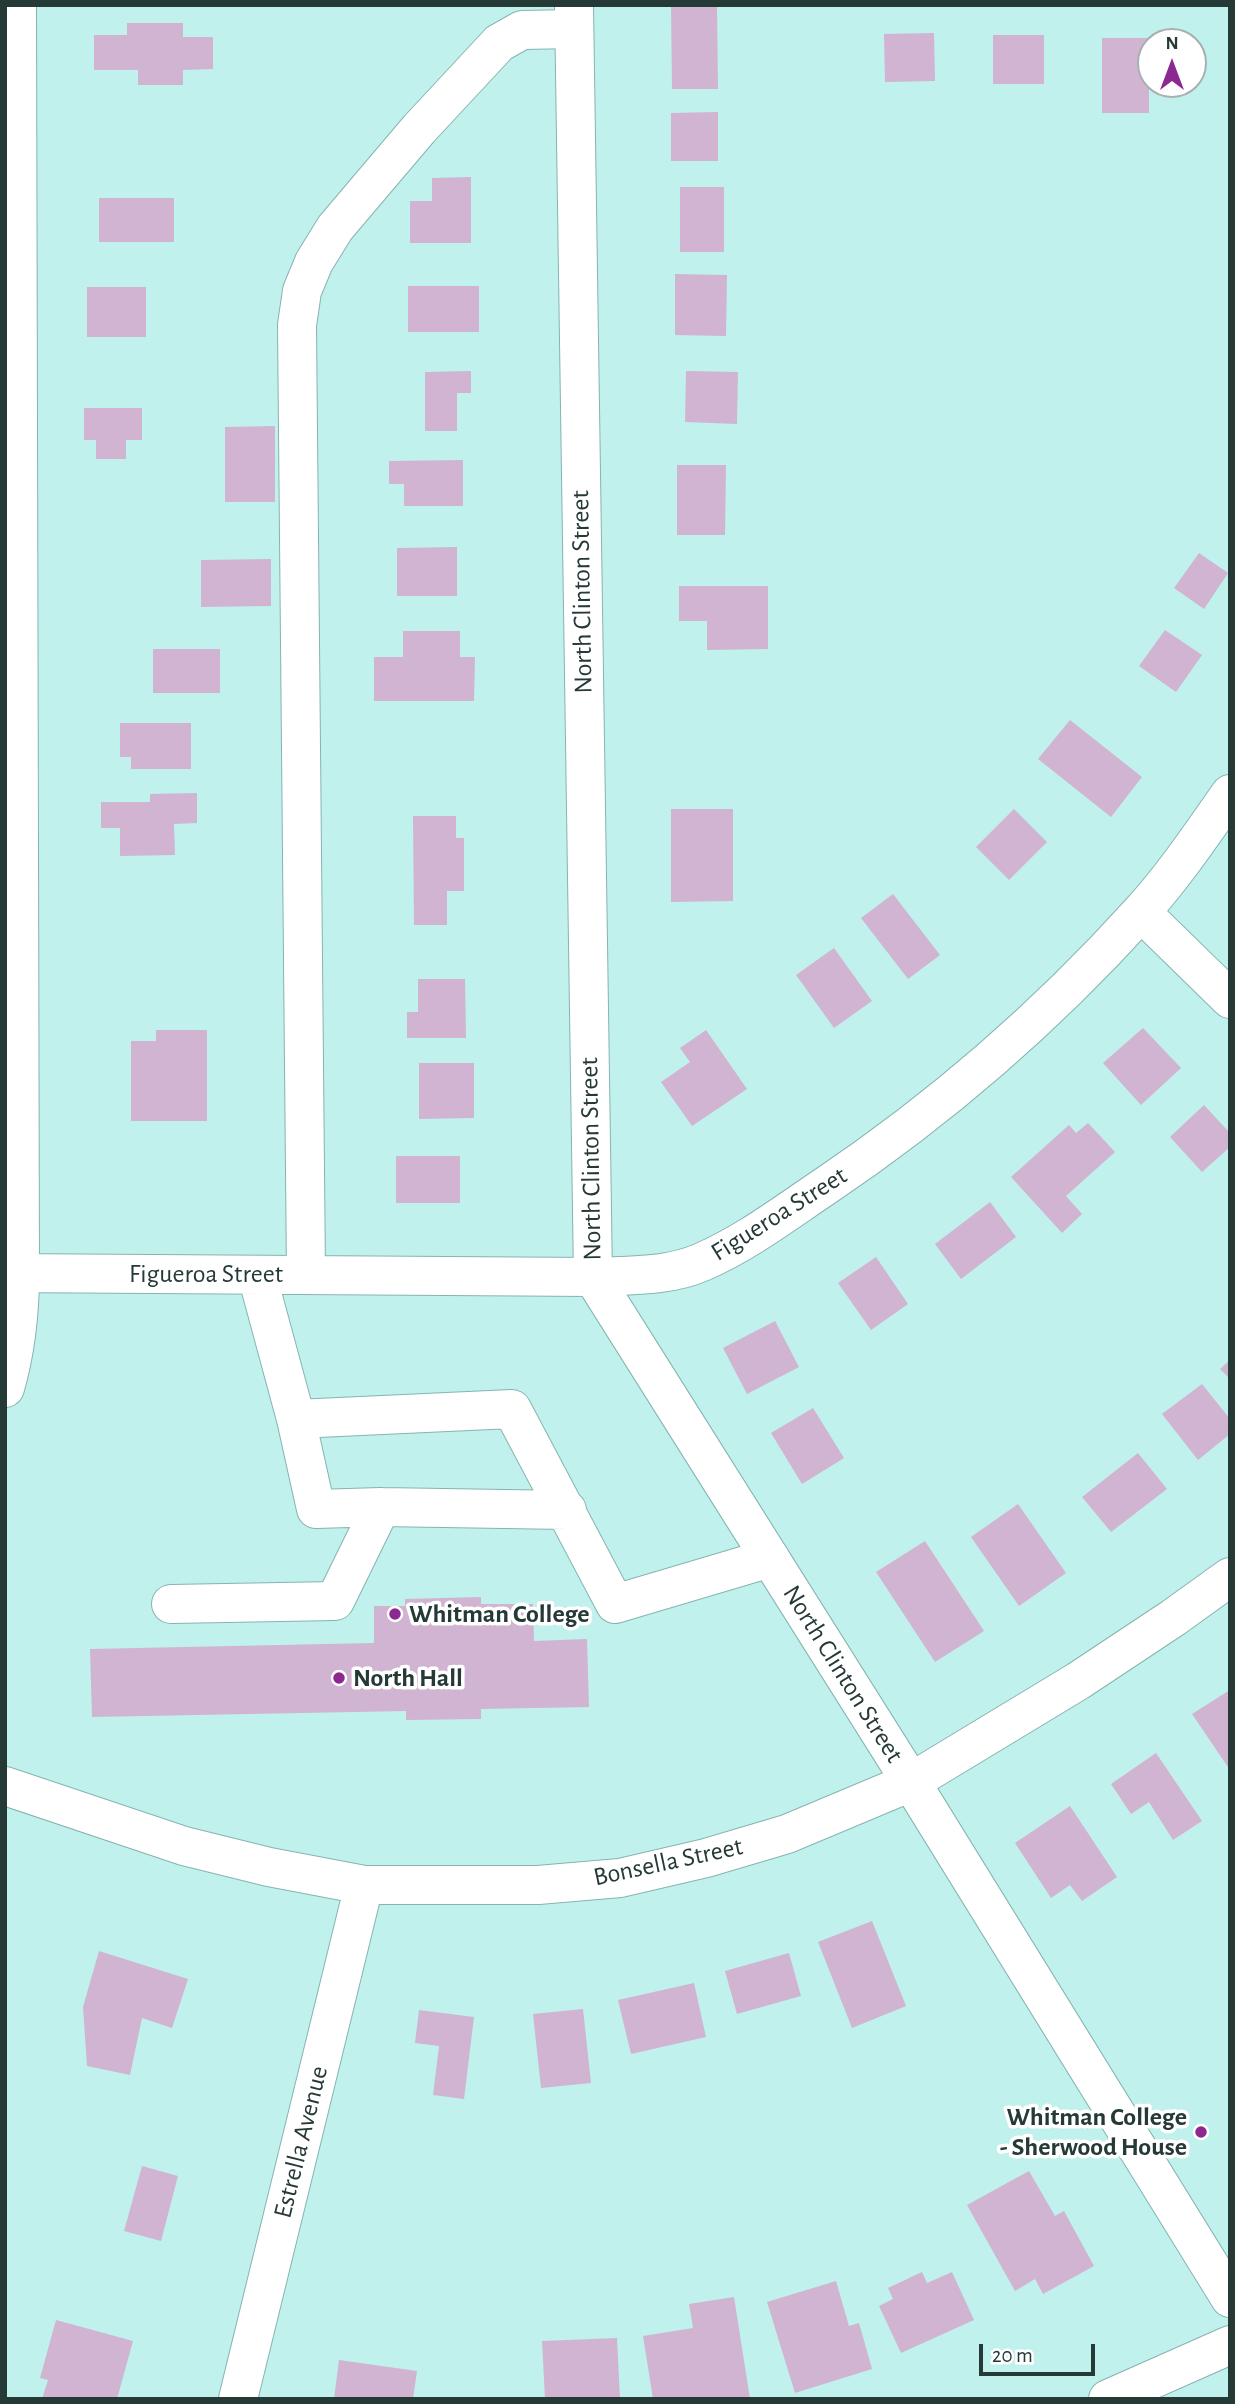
<!DOCTYPE html>
<style>
body{margin:0}
#map{position:relative;width:1235px;height:2404px;overflow:hidden;background:#c0f1ec;font-family:"Alegreya Sans",sans-serif}
canvas{display:block}
.frame{position:absolute;inset:0;border:7px solid #253937;pointer-events:none}
.north{position:absolute;left:1137px;top:28px;width:70px;height:70px;box-sizing:border-box;background:#fff;border:2px solid #a8b0af;border-radius:50%;rotate:0deg;font-size:19px;font-weight:700;line-height:28px;text-align:center;color:#253937}
.north::after{content:'';display:block;margin:auto;width:24px;height:32px;background:#8c2991;clip-path:polygon(50% 0,100% 100%,50% 72%,0 100%)}
.scale{position:absolute;left:979px;top:2344px;width:116px;height:32px;box-sizing:border-box;border:4px solid #253937;border-top:0;padding-left:9px;font-size:21px;line-height:24px;white-space:nowrap;color:#253937;-webkit-text-stroke:5px #fff;paint-order:stroke}
</style>
<div id="map">
<canvas width="1235" height="2404"></canvas>
<div class="frame"></div>
<div class="north">N</div>
<div class="scale">20 m</div>
</div>
<script>
const c = document.querySelector('canvas').getContext('2d');
c.lineJoin = 'round';
function fill(path, color) {
  c.fillStyle = color;
  c.fill(path, 'evenodd');
}
function strokePath(path, color, width, dash) {
  c.strokeStyle = color;
  c.lineWidth = width;
  c.lineCap = dash ? 'butt' : 'round';
  c.setLineDash(dash || []);
  c.stroke(path);
}
function drawText(font, color, halo, rows, align = 'center') {
  c.font = font + ' "Alegreya Sans",sans-serif';
  c.lineWidth = 7;
  c.setLineDash([]);
  c.textBaseline = 'middle';
  c.strokeStyle = halo;
  c.fillStyle = color;
  for (const [text, x, y, turn = 0] of rows) {
    c.save();
    c.translate(x, y);
    c.rotate((+turn || 0) * Math.PI / 180);
    c.textAlign = isNaN(turn) ? turn : align;
    if (halo) c.strokeText(text, 0, 0);
    c.fillText(text, 0, 0);
    c.restore();
  }
}
const building = new Path2D(`
 M 717,5 L 718,89 L 672,89 L 671,6 Z
 M 127,23 L 183,23 L 183,37 L 213,37 L 213,69 L 183,70 L 183,85 L 138,85 L 138,70 L 94,70 L 94,35 L 127,35 Z
 M 934,33 L 935,81 L 885,82 L 884,34 Z
 M 993,35 L 1044,35 L 1044,84 L 993,84 Z
 M 1102,38 L 1149,38 L 1149,113 L 1102,113 Z
 M 718,112 L 718,161 L 671,161 L 671,113 Z
 M 471,177 L 471,243 L 410,243 L 410,201 L 432,201 L 432,178 Z
 M 680,187 L 724,187 L 724,252 L 680,252 Z
 M 99,198 L 174,198 L 174,242 L 99,242 Z
 M 675,274 L 727,275 L 726,336 L 675,335 Z
 M 408,286 L 479,286 L 479,332 L 408,332 Z
 M 87,287 L 146,287 L 146,337 L 87,337 Z
 M 471,371 L 471,393 L 457,393 L 457,431 L 425,431 L 425,372 Z
 M 686,371 L 738,372 L 737,424 L 685,422 Z
 M 84,408 L 142,408 L 142,440 L 126,440 L 126,459 L 96,459 L 96,440 L 84,440 Z
 M 275,426 L 275,502 L 225,502 L 225,427 Z
 M 463,460 L 463,506 L 404,506 L 404,484 L 389,484 L 389,461 Z
 M 677,465 L 726,465 L 725,535 L 677,535 Z
 M 457,547 L 457,596 L 397,596 L 397,548 Z
 M 1199,553 L 1228,573 L 1204,609 L 1174,588 Z
 M 271,559 L 271,606 L 201,607 L 201,560 Z
 M 679,586 L 768,586 L 768,649 L 707,650 L 707,621 L 679,621 Z
 M 1165,630 L 1202,655 L 1176,692 L 1139,666 Z
 M 403,631 L 460,631 L 460,657 L 475,657 L 474,701 L 374,701 L 374,657 L 403,657 Z
 M 153,649 L 220,649 L 220,693 L 153,693 Z
 M 1070,720 L 1142,777 L 1111,817 L 1038,759 Z
 M 120,723 L 191,723 L 191,769 L 131,769 L 131,757 L 120,757 Z
 M 197,793 L 197,823 L 174,824 L 175,855 L 120,856 L 120,828 L 101,828 L 101,802 L 150,802 L 150,794 Z
 M 671,809 L 733,809 L 733,901 L 671,902 Z
 M 1014,809 L 1047,842 L 1009,880 L 976,847 Z
 M 413,816 L 456,816 L 456,838 L 464,838 L 464,891 L 447,891 L 447,925 L 414,925 Z
 M 893,894 L 940,955 L 908,979 L 861,918 Z
 M 834,948 L 872,1001 L 834,1028 L 796,975 Z
 M 418,979 L 465,979 L 466,1038 L 407,1038 L 407,1012 L 418,1012 Z
 M 1143,1028 L 1181,1068 L 1141,1105 L 1103,1063 Z
 M 156,1030 L 207,1030 L 207,1121 L 131,1121 L 131,1041 L 156,1041 Z
 M 706,1030 L 747,1089 L 692,1126 L 661,1082 L 690,1062 L 680,1048 Z
 M 419,1063 L 474,1063 L 474,1118 L 419,1119 Z
 M 1204,1105 L 1230,1133 L 1230,1147 L 1202,1172 L 1170,1137 Z
 M 1088,1123 L 1115,1152 L 1066,1196 L 1082,1214 L 1062,1233 L 1011,1177 L 1069,1125 L 1076,1133 Z
 M 396,1156 L 460,1156 L 460,1203 L 396,1203 Z
 M 990,1202 L 1016,1237 L 961,1279 L 935,1244 Z
 M 876,1257 L 908,1304 L 871,1330 L 838,1283 Z
 M 775,1321 L 799,1367 L 747,1394 L 723,1348 Z
 M 1230,1360 L 1230,1379 L 1220,1369 Z
 M 1202,1384 L 1230,1419 L 1230,1434 L 1198,1460 L 1162,1414 Z
 M 813,1408 L 844,1458 L 802,1484 L 771,1433 Z
 M 1138,1453 L 1167,1489 L 1111,1532 L 1082,1497 Z
 M 1018,1504 L 1066,1573 L 1019,1606 L 971,1537 Z
 M 925,1541 L 984,1631 L 935,1662 L 876,1572 Z
 M 481,1597 L 481,1604 L 533,1604 L 534,1641 L 587,1639 L 589,1707 L 481,1709 L 481,1719 L 406,1720 L 406,1711 L 92,1717 L 90,1649 L 374,1643 L 374,1606 L 405,1606 L 405,1599 Z
 M 1230,1690 L 1230,1770 L 1192,1714 Z
 M 1156,1753 L 1202,1821 L 1173,1840 L 1149,1802 L 1131,1814 L 1111,1784 Z
 M 1070,1806 L 1117,1877 L 1082,1901 L 1070,1885 L 1051,1898 L 1015,1843 Z
 M 872,1921 L 906,2006 L 852,2028 L 818,1942 Z
 M 99,1951 L 188,1979 L 172,2028 L 142,2018 L 130,2075 L 87,2066 L 83,2007 Z
 M 789,1953 L 801,1996 L 737,2014 L 725,1971 Z
 M 694,1983 L 706,2037 L 631,2054 L 618,2000 Z
 M 583,2009 L 591,2083 L 541,2088 L 533,2014 Z
 M 419,2010 L 474,2017 L 464,2099 L 433,2095 L 439,2046 L 415,2043 Z
 M 142,2166 L 178,2176 L 161,2241 L 124,2231 Z
 M 1029,2171 L 1055,2216 L 1064,2211 L 1094,2266 L 1043,2294 L 1035,2279 L 1015,2291 L 967,2205 Z
 M 922,2272 L 927,2283 L 952,2272 L 974,2320 L 901,2353 L 879,2306 L 893,2299 L 888,2288 Z
 M 836,2281 L 849,2326 L 859,2323 L 872,2369 L 795,2393 L 767,2302 Z
 M 734,2297 L 750,2399 L 653,2399 L 643,2336 L 693,2328 L 689,2304 Z
 M 56,2320 L 133,2341 L 117,2399 L 42,2399 L 48,2380 L 40,2378 Z
 M 617,2338 L 620,2399 L 545,2399 L 542,2341 Z
 M 339,2360 L 417,2371 L 413,2399 L 334,2399 Z`);
const minor = new Path2D(`
 M 1141,912 L 1230,999
 M 5,1273 L 593,1277 C 629,1275 668,1277 702,1262 C 746,1243 785,1213 824,1187 C 940,1109 1046,1017 1140,913 C 1173,877 1202,834 1230,794
 M 257,1275 L 296,1419 L 316,1509 L 381,1507 L 567,1510
 M 306,1275 L 297,325 L 302,291 L 314,262 L 335,228 L 419,129 L 499,43 L 522,30 L 574,29
 M 5,1388 C 16,1350 20,1313 20,1273 L 17,5
 M 296,1419 L 512,1409 L 615,1604 L 770,1558
 M 171,1604 L 335,1601 L 381,1507
 M 5,1786 L 184,1846 L 269,1867 L 364,1885 L 538,1885 L 620,1878 L 706,1858 L 787,1834 L 911,1782 L 1078,1681 L 1173,1618 L 1230,1577
 M 238,2399 L 364,1885
 M 1108,2399 L 1230,2345`);
const major = new Path2D(`
 M 574,5 L 593,1277 L 911,1782 L 1230,2298`);
const markers = [
 [395,1614,7,"#8c2991"],
 [339,1678,7,"#8c2991"],
 [1201,2132,7,"#8c2991"]
];
const streetNames = [
 ["North Clinton Street",582,592,-91],
 ["North Clinton Street",591,1159,-91],
 ["Figueroa Street",779,1214,-32],
 ["Figueroa Street",206,1274],
 ["North Clinton Street",843,1674,58],
 ["Bonsella Street",668,1862,-12],
 ["Estrella Avenue",301,2142,-76]
];
const poiNames = [
 ["Whitman College",409,1614],
 ["North Hall",353,1678],
 ["Whitman College",1187,2117,"right"],
 ["- Sherwood House",1187,2147,"right"]
];
fill(building, '#d0b4d1');
strokePath(minor, '#86b4b1', 40);
strokePath(major, '#86b4b1', 40);
strokePath(minor, '#fff', 38);
strokePath(major, '#fff', 38);
for (const [x, y, r, color] of markers) {
  const dot = new Path2D();
  dot.arc(x, y, r, 0, 2 * Math.PI);
  c.fillStyle = color;
  c.fill(dot);
  strokePath(dot, '#fff', 2.5);
}
drawText('26px', '#253937', '#fff', streetNames);
drawText('bold 26px', '#253937', '#fff', poiNames, 'left');
</script>
